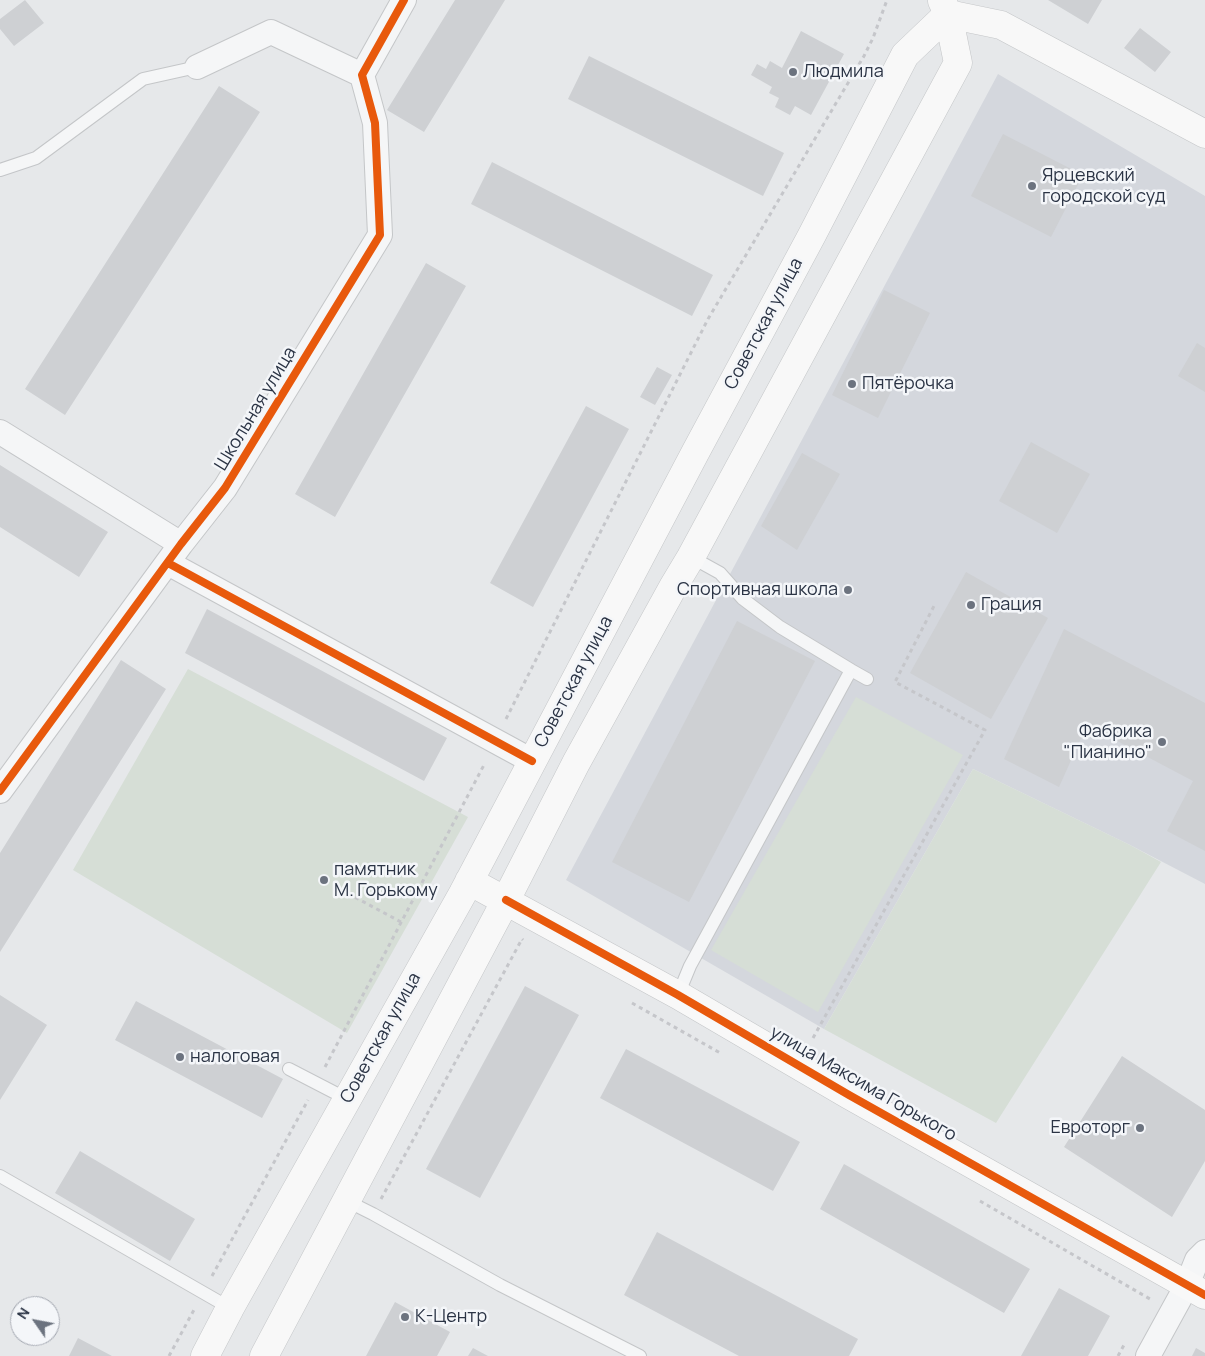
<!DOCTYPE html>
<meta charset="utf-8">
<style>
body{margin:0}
#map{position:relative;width:1205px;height:1356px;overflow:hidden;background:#e6e8ea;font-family:Manrope,sans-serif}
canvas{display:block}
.north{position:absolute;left:10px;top:1296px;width:50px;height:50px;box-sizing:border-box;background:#f4f6f9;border:1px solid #a4a8b1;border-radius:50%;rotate:303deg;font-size:14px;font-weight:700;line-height:20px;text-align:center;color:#2b3445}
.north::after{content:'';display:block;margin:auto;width:18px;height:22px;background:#6c737f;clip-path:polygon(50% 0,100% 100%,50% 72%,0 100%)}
</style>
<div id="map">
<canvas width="1205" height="1356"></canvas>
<div class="north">N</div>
</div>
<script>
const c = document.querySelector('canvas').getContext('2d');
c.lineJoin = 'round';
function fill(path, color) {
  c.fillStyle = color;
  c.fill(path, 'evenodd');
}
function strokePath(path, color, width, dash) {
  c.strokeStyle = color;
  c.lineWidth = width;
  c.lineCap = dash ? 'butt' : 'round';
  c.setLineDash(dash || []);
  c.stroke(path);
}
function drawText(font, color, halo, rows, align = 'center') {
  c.font = font + ' Manrope,sans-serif';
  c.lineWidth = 5;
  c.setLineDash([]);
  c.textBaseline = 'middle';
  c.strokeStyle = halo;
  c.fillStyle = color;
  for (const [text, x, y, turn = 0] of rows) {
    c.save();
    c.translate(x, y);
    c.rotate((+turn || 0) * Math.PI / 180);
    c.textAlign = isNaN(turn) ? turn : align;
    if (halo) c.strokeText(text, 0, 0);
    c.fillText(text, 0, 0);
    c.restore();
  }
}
const built = new Path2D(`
 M 998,74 L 1205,196 L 1205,884 L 1130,845 L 973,769 L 824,1029 L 566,880 Z`);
const green = new Path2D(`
 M 188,669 L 468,817 L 347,1033 L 73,870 Z
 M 856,697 L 963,755 L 818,1012 L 711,950 Z
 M 973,769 L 1130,845 L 1161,862 L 996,1123 L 824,1029 Z`);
const building = new Path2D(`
 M 25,0 L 44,23 L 14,46 L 0,29 L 0,19 Z
 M 455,0 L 505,0 L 424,132 L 387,110 Z
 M 1048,0 L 1102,0 L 1088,24 Z
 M 1140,28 L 1171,52 L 1155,72 L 1124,48 Z
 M 801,31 L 844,54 L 811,115 L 795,106 L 790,115 L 775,107 L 779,98 L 769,93 L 772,87 L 751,75 L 757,64 L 766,69 L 770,61 L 782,68 Z
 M 589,56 L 784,153 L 763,196 L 568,99 Z
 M 219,86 L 260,112 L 65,415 L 25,389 Z
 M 1003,134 L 1083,175 L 1051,237 L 971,196 Z
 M 492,162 L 713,275 L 692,316 L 471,204 Z
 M 426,263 L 466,286 L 335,517 L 295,494 Z
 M 884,290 L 930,313 L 878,418 L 832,395 Z
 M 1197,343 L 1205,348 L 1205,392 L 1178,376 Z
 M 657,367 L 672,375 L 655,405 L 640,397 Z
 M 586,406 L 629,429 L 533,607 L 490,583 Z
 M 1031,442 L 1090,474 L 1057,533 L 999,501 Z
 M 802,453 L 840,474 L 797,550 L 761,526 Z
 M 0,465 L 108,532 L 79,577 L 0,527 Z
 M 966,572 L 1048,618 L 991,719 L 910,673 Z
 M 207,609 L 447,738 L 424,781 L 185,653 Z
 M 737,621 L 815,661 L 689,902 L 612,862 Z
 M 1064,629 L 1205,703 L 1205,851 L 1167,831 L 1193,781 L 1087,725 L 1059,787 L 1004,759 Z
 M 121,660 L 166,689 L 0,952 L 0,853 Z
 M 525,986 L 579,1015 L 480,1198 L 426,1169 Z
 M 0,995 L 47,1025 L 0,1100 Z
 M 136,1001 L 283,1079 L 262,1118 L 115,1040 Z
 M 626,1049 L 800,1142 L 773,1191 L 600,1098 Z
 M 1122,1056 L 1205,1110 L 1205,1161 L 1172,1217 L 1064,1147 Z
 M 80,1151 L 195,1219 L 170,1261 L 55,1193 Z
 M 844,1164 L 1030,1269 L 1004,1313 L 820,1209 Z
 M 657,1232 L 858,1339 L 849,1356 L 739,1356 L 624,1295 Z
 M 1059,1288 L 1110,1316 L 1088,1356 L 1021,1356 Z
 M 395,1302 L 450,1332 L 437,1356 L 366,1356 Z
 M 78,1338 L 112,1356 L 69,1356 Z
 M 473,1348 L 488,1356 L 468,1356 Z
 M 1196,1348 L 1205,1353 L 1205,1356 L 1192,1356 Z`);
const path = new Path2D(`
 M 506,719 L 708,319 L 864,56 L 873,38 L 887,0
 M 334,886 L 401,922
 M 632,1003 L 722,1054
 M 813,1038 L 985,730 L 895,682 L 935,604
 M 325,1067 L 485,763
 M 381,1199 L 522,939 L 523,940
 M 980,1201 L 1150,1299 L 1149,1301
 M 212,1276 L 308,1100
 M 169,1356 L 195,1308
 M 1118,1356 L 1125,1343`);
const lane = new Path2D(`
 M 0,170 L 36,158 L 143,79 L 197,67
 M 851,670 L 867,679
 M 678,995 L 690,966 L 851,670 L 780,627 L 743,599 L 720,573 L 691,557
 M 289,1069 L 347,1099
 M 0,1176 L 230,1308
 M 347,1201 L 373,1214 L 500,1285 L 640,1356`);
const street = new Path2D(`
 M 197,67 L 271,32 L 362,75
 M 0,432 L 181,544
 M 168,563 L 532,761
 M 0,791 L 181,544 L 225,488 L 380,235 L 375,123 L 362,75 L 404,0
 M 1148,1356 L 1187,1285 L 1197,1260 L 1205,1252`);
const secondary = new Path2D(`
 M 948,14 L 1001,25 L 1205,134
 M 469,881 L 678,995 L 849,1095 L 1205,1295
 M 205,1356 L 230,1308 L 463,893 L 695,453 L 812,235 L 905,55 L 948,14
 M 264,1356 L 506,900 L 576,763 L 673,587 L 691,557 L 958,63 L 948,14 L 942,1`);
const cycleway = new Path2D(`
 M 168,563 L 532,761
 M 0,791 L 181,544 L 225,488 L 380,235 L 375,123 L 362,75 L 404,0
 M 506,900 L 678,995 L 849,1095 L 1205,1295`);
const markers = [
 [793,72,5,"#6c737f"],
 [1032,186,5,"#6c737f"],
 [852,384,5,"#6c737f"],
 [848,590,5,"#6c737f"],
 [971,605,5,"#6c737f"],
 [1162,742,5,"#6c737f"],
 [324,880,5,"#6c737f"],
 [180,1057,5,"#6c737f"],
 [1140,1128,5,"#6c737f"],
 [405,1317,5,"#6c737f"]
];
const poiNames = [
 ["Людмила",803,72],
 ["Ярцевский",1042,176],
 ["городской суд",1042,197],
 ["Пятёрочка",862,384],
 ["Спортивная школа",838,590,"right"],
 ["Грация",981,605],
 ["Фабрика",1152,732,"right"],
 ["\"Пианино\"",1152,753,"right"],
 ["памятник",334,870],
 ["М. Горькому",334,891],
 ["налоговая",190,1057],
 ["Евроторг",1130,1128,"right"],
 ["К-Центр",415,1317]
];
const streetNames = [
 ["Советская улица",764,324,-62],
 ["Школьная улица",256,409,-59],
 ["Советская улица",574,682,-62],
 ["Советская улица",381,1038,-61],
 ["улица Максима Горького",863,1084,30]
];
fill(built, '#d4d7dd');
fill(green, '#d6ded6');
fill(building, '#ced0d3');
strokePath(lane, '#c4c6c8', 14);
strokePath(street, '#c4c6c8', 26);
strokePath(secondary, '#c4c6c8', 29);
strokePath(path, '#c5c6ca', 3, [4, 4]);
strokePath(lane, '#f5f6f7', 12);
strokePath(street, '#f5f6f7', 24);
strokePath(secondary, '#f8f8f8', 28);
strokePath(cycleway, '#e8590c', 8);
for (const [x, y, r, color] of markers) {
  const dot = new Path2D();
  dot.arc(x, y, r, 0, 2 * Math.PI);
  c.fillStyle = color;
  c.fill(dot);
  strokePath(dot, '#f4f6f9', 2);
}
drawText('18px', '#2b3445', '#f4f6f9', poiNames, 'left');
drawText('18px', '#2b3445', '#f4f6f9', streetNames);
</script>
